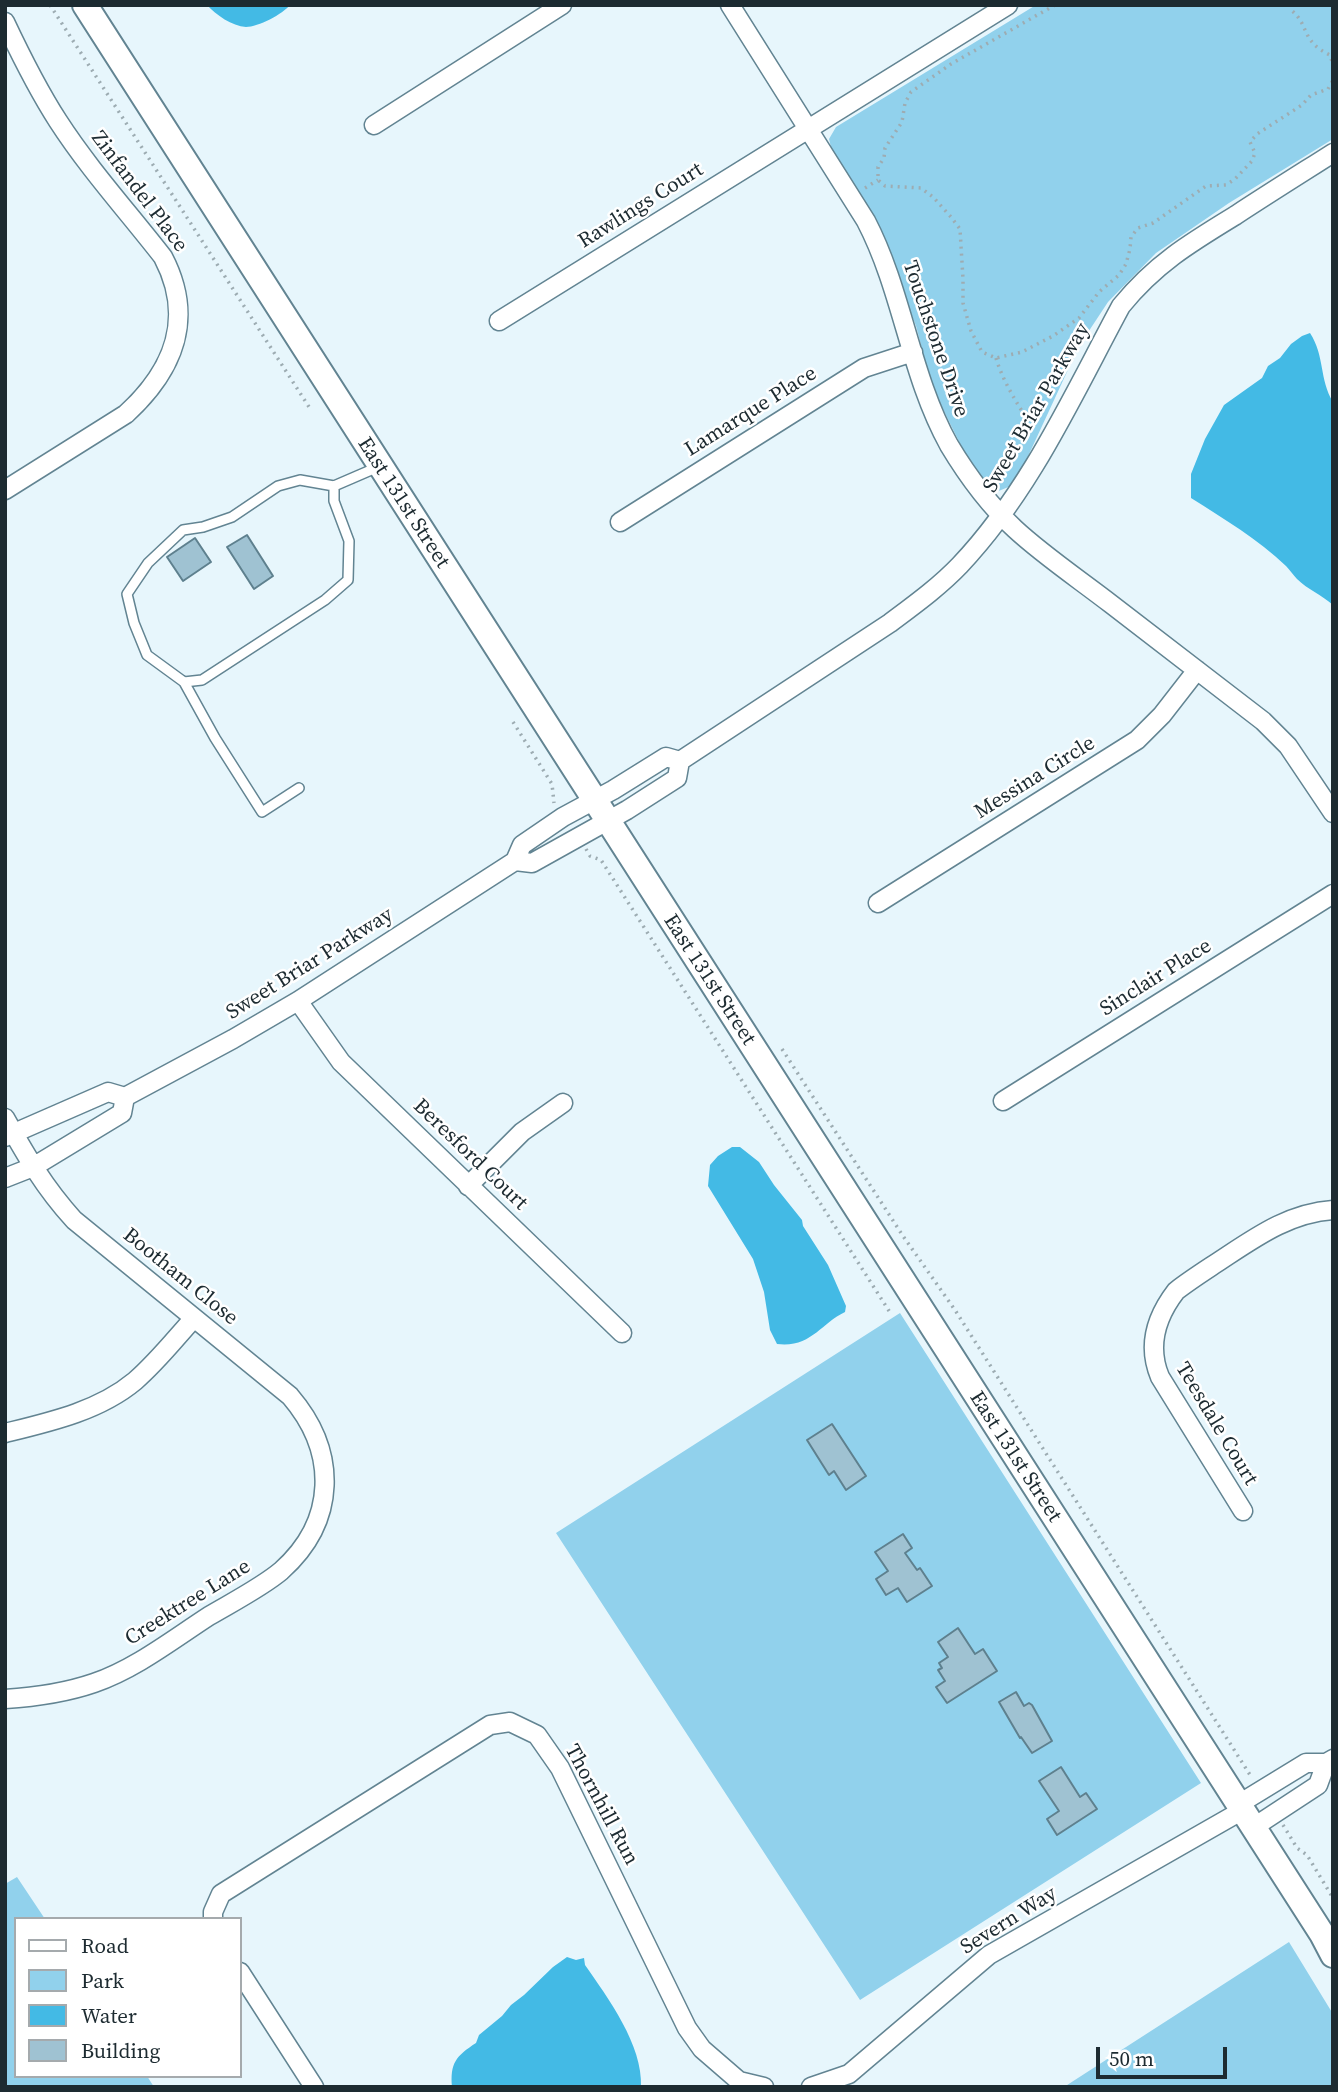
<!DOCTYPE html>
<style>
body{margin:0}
#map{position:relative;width:1338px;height:2092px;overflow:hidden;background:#e7f6fc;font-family:"Source Serif 4",serif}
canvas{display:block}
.frame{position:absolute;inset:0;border:7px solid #1d2b31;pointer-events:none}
.legend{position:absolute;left:14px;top:1917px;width:228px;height:161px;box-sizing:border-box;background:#fff;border:2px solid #a5aaad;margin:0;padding:9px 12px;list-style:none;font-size:21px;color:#1d2b31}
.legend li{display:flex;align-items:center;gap:14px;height:35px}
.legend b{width:35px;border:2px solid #a5aaad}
.scale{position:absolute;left:1096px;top:2047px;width:131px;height:32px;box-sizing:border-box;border:4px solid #1d2b31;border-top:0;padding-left:9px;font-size:21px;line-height:24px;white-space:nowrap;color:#1d2b31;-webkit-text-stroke:5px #fff;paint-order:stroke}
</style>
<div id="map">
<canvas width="1338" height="2092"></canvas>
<div class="frame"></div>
<ul class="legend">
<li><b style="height:9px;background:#fff"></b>Road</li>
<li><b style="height:19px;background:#91d1ec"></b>Park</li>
<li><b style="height:19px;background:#43bae5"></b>Water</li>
<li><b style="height:19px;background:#9fc2d2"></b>Building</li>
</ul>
<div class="scale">50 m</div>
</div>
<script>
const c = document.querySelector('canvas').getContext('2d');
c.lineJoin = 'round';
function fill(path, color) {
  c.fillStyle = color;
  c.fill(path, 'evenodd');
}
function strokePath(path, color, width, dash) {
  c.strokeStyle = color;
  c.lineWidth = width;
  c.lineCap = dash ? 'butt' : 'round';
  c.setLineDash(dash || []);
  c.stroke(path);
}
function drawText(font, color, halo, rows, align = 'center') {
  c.font = font + ' "Source Serif 4",serif';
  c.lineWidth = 5;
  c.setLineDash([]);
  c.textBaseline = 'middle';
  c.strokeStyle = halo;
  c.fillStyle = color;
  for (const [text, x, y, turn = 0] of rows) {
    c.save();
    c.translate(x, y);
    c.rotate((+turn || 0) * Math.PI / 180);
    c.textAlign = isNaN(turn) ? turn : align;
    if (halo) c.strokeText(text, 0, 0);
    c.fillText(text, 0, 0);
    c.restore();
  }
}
const green = new Path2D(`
 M 1036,5 L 1333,5 L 1333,139 L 1229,203 L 1156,253 L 1108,302 L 1079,346 L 1018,478 L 1011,486 L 996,492 L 973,470 L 932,387 L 916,326 L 873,216 L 832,151 L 829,139 L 836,127 Z
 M 900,1313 L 1201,1783 L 860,2000 L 556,1533 Z
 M 17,1877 L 45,1919 L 16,1919 L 16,2076 L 147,2076 L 154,2087 L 5,2087 L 5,1884 Z
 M 1289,1942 L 1333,2014 L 1333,2087 L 1064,2087 Z`);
const water = new Path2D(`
 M 207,5 L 290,5 C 283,14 258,27 246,27 C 232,26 216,15 207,5 Z
 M 1310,333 C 1325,356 1319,379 1333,402 L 1333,605 C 1322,595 1307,589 1297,579 C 1293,575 1290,570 1286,566 C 1258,539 1224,519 1191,498 L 1191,474 L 1205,439 L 1224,405 L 1262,378 L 1268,366 L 1280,358 L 1291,344 L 1302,336 Z
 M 732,1147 L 740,1147 L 759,1162 L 774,1185 L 802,1220 L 803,1226 L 828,1265 L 846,1306 L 845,1312 C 820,1324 811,1348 777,1344 L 770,1330 L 764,1292 L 753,1259 L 708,1186 L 710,1165 L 718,1156 Z
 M 567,1957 L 576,1960 L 584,1958 L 585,1965 C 608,1998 643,2045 641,2087 L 452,2087 C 450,2063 456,2056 476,2043 L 479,2035 L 502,2016 L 511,2005 L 524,1995 L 553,1967 Z`);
const building = new Path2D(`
 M 247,535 L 273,576 L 254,589 L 227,547 Z
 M 195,538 L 211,562 L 183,581 L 167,557 Z
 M 832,1424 L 866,1476 L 846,1490 L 834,1471 L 829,1475 L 807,1440 Z
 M 903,1534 L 912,1548 L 905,1553 L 917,1570 L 920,1568 L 932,1586 L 907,1602 L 898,1588 L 886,1595 L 876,1579 L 888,1571 L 875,1552 Z
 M 958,1628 L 975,1654 L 983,1649 L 997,1671 L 947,1703 L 936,1687 L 945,1681 L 938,1670 L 942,1668 L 939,1663 L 948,1657 L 938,1642 Z
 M 1016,1692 L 1024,1706 L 1029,1703 L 1032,1705 L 1052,1741 L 1032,1753 L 1021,1737 L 1020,1738 L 999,1702 Z
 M 1061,1767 L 1080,1797 L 1086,1793 L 1097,1809 L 1057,1835 L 1047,1819 L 1059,1811 L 1039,1781 Z`);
const path = new Path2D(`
 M 50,5 L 311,410
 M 1055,5 L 951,64 L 911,92 L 905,103 L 902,122 L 885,148 L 884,158 L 878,167 L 878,180 L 885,186 L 921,188 L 933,197 L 951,217 L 960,229 L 963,279 L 963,303 L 971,331 L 982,352 L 996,358 L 1022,352 L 1053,336 L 1079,318 L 1099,292 L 1119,275 L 1126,264 L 1130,249 L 1131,237 L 1138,228 L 1153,223 L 1206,186 L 1226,185 L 1235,179 L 1252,161 L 1255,153 L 1250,142 L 1257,134 L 1302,105 L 1311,95 L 1328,89 L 1333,80
 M 1291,5 L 1291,10 C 1310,25 1300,41 1330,55 L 1333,65
 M 865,188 L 878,180
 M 996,358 C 1004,385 1020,407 1034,431
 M 513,722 L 552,784 L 554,803
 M 586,849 L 590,856 L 601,860 L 891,1314
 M 782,1049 L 903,1236 L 955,1310 L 1252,1778
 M 1283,1825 L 1297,1848 L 1307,1855 L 1333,1898`);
const lane = new Path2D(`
 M 334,486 L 334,501 L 349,541 L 348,580 L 325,600 L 202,680 L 184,682 L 147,655 L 134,623 L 127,594 L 148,563 L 183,530 L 203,527 L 232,517 L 278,486 L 300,480 L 334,486 L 378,467
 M 184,682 L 215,738 L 262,812 L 299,788`);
const street = new Path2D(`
 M 730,5 L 866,221 C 903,292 910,375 949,445 C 967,475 989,505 1015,529 C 1043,555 1080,580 1111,604 C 1162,643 1213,682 1263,721 L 1288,746 L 1333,813
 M 5,22 C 21,56 38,90 58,121 C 89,169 128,212 163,257 C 195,318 174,370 126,414 L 5,490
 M 374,125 L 562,5
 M 499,321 L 1008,5
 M 620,522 L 864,368 L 913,352
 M 515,861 L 532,863 L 627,810 L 677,778 L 680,761 L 890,623 C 914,605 939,587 960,565 C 1030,491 1073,395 1121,306 C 1155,264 1190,243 1236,215 C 1268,194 1300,174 1333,153
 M 878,903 L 1137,740 L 1162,715 L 1197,670
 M 298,1001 L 341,1062 L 622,1333
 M 1003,1101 L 1333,894
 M 5,1118 C 27,1157 44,1187 74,1220 L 290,1396 C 338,1452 337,1521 281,1571 C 262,1587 231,1603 209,1616 C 172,1640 135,1669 94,1683 C 65,1693 36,1697 5,1699
 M 5,1137 L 108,1092 L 125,1097 L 233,1039 L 298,1001 L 515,861 L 522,845 L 563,817 L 613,790 L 666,757 L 680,761
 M 5,1178 L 33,1167 L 122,1113 L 125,1097
 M 468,1186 L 522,1132 L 563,1103
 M 5,1433 C 50,1422 99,1411 135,1381 C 157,1362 175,1339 194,1318
 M 1243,1511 L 1160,1377 C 1147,1346 1156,1317 1176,1291 C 1190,1280 1206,1270 1221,1260 C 1256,1237 1289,1213 1333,1210
 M 1239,1804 L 1306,1763 L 1326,1763 L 1333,1759
 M 1254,1827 L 1318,1785 L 1326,1763
 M 213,1919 L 213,1912 L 221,1894 L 490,1725 L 510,1722 L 537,1735 L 560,1768 L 687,2028 L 702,2049 L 739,2081 L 764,2087
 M 240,1972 L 314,2087
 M 811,2087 L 849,2074 L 989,1955 L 1243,1810`);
const secondary = new Path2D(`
 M 85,5 L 1322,1934 L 1333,1955`);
const streetNames = [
 ["Zinfandel Place",139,192,53],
 ["Rawlings Court",641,206,-32],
 ["Touchstone Drive",935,339,71],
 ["Sweet Briar Parkway",1037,408,-60],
 ["Lamarque Place",751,412,-32],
 ["East 131st Street",403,503,57],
 ["Messina Circle",1035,778,-32],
 ["Sweet Briar Parkway",310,964,-32],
 ["Sinclair Place",1156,978,-32],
 ["East 131st Street",709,980,57],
 ["Beresford Court",470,1155,44],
 ["Bootham Close",180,1277,39],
 ["Teesdale Court",1216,1424,59],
 ["East 131st Street",1015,1457,57],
 ["Creektree Lane",188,1603,-32],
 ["Thornhill Run",601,1805,62],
 ["Severn Way",1009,1921,-32]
];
fill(green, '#91d1ec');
fill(water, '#43bae5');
fill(building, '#9fc2d2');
strokePath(building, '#5e808e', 2);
strokePath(lane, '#628492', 12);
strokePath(street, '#628492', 21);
strokePath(secondary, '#628492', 28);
strokePath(path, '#9dacb2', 3.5, [2, 5]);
strokePath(lane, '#fff', 9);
strokePath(street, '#fff', 18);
strokePath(secondary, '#fff', 24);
drawText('21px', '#1d2b31', '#fff', streetNames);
</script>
